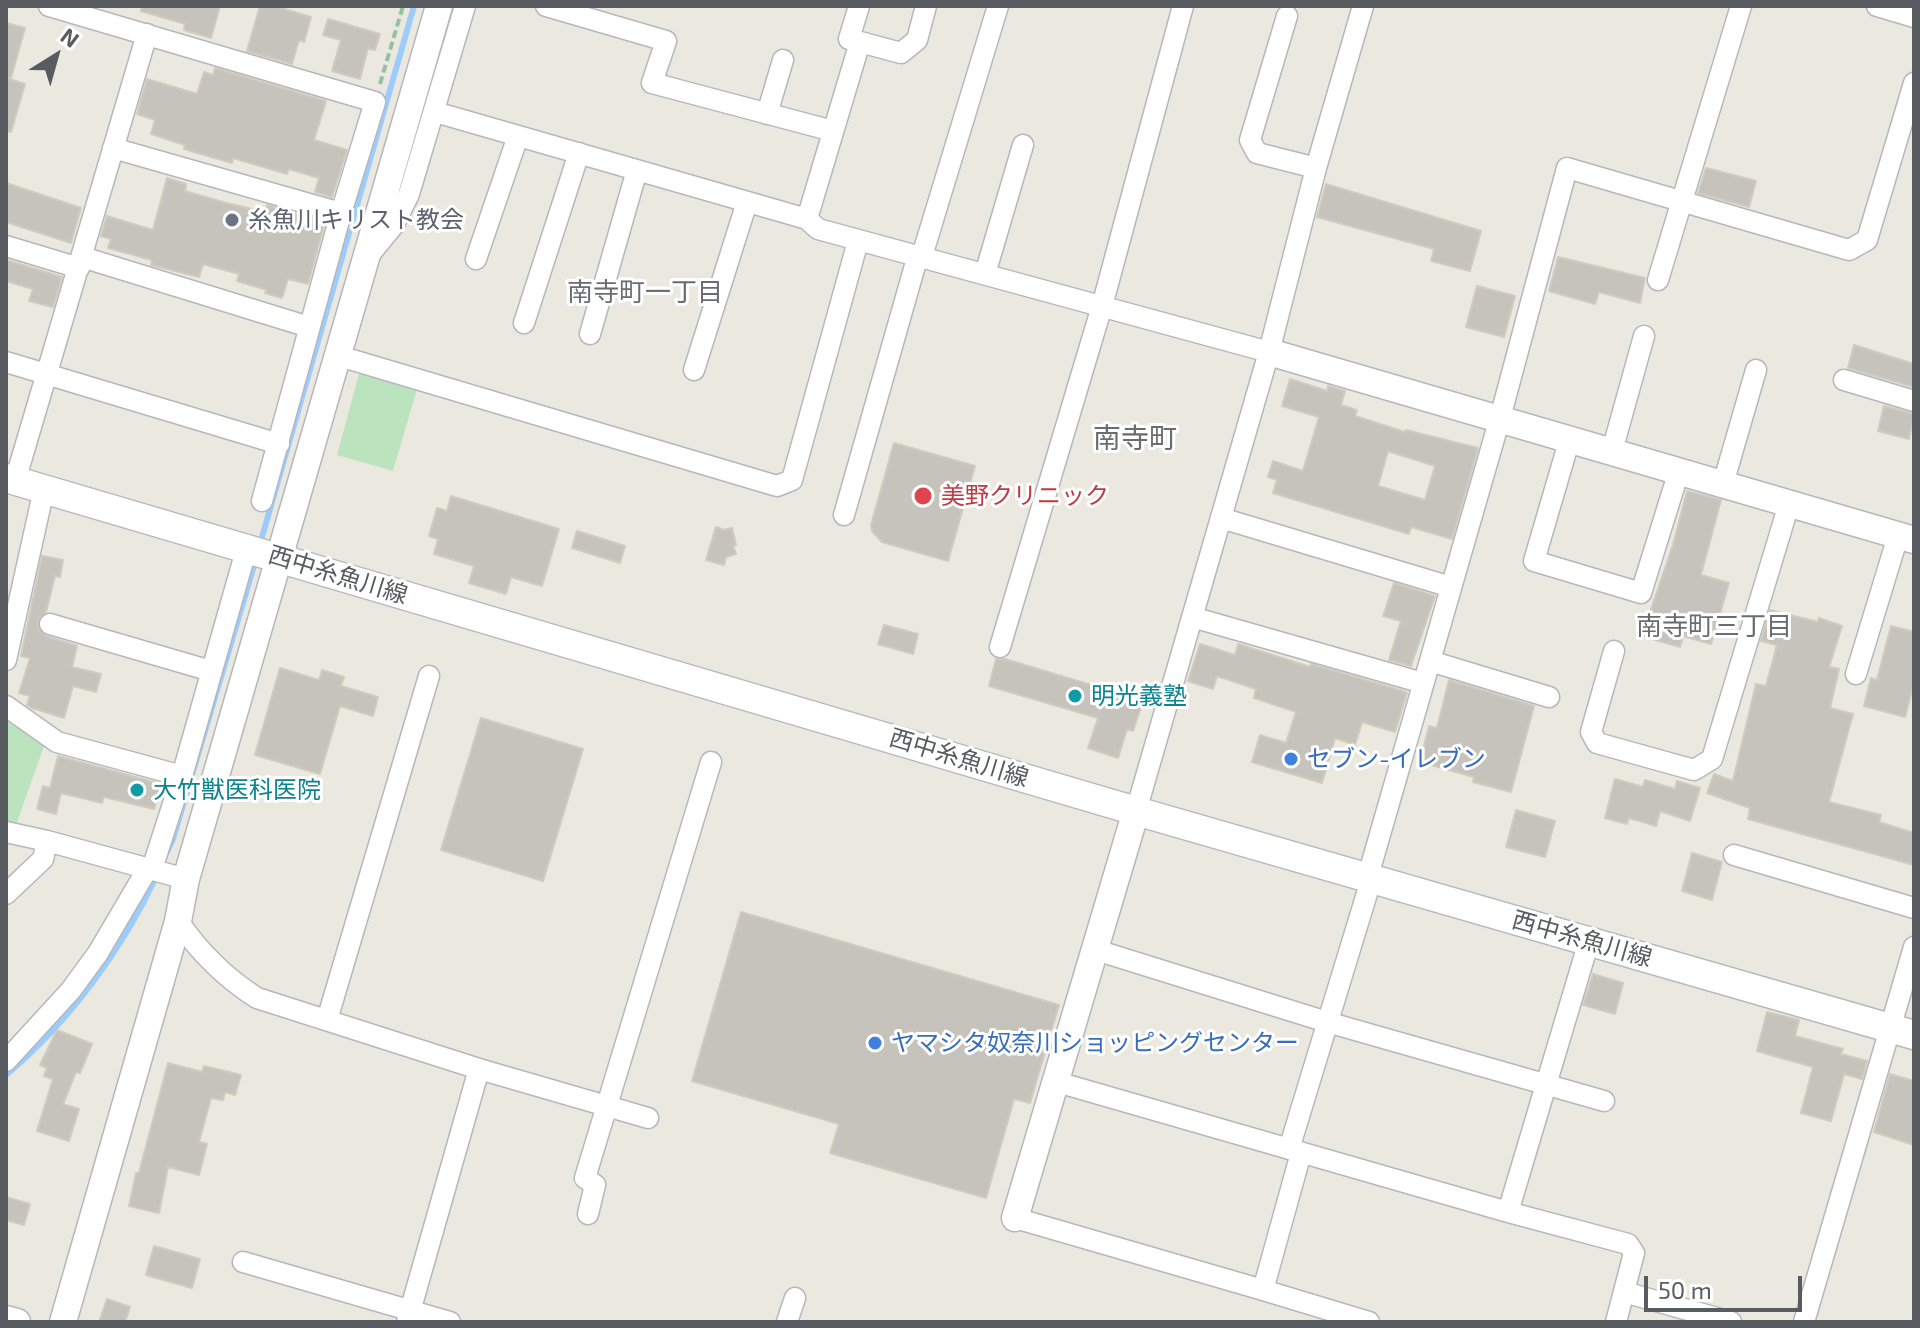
<!DOCTYPE html>
<meta charset="utf-8">
<style>
body{margin:0}
#map{position:relative;width:1920px;height:1328px;overflow:hidden;background:#ebe9df;font-family:"Exo 2",sans-serif}
canvas{display:block}
.frame{position:absolute;inset:0;border:8px solid #585b60;pointer-events:none}
.north{position:absolute;left:16px;top:16px;width:80px;height:80px;-webkit-text-stroke:6px #fff;paint-order:stroke;rotate:37deg;font-size:22px;font-weight:700;line-height:32px;text-align:center;color:#585b60}
.north::after{content:'';display:block;margin:auto;width:28px;height:36px;background:#585b60;clip-path:polygon(50% 0,100% 100%,50% 72%,0 100%)}
.scale{position:absolute;left:1644px;top:1276px;width:158px;height:36px;box-sizing:border-box;border:4px solid #585b60;border-top:0;padding-left:10px;font-size:24px;line-height:28px;white-space:nowrap;color:#585b60;-webkit-text-stroke:6px #fff;paint-order:stroke}
</style>
<div id="map">
<canvas width="1920" height="1328"></canvas>
<div class="frame"></div>
<div class="north">N</div>
<div class="scale">50 m</div>
</div>
<script>
const c = document.querySelector('canvas').getContext('2d');
c.lineJoin = 'round';
function fill(path, color) {
  c.fillStyle = color;
  c.fill(path, 'evenodd');
}
function strokePath(path, color, width, dash) {
  c.strokeStyle = color;
  c.lineWidth = width;
  c.lineCap = dash ? 'butt' : 'round';
  c.setLineDash(dash || []);
  c.stroke(path);
}
function drawText(font, color, halo, rows, align = 'center') {
  c.font = font + ' "Exo 2","Noto Sans JP",sans-serif';
  c.lineWidth = 6;
  c.setLineDash([]);
  c.textBaseline = 'middle';
  c.strokeStyle = halo;
  c.fillStyle = color;
  for (const [text, x, y, turn = 0] of rows) {
    c.save();
    c.translate(x, y);
    c.rotate((+turn || 0) * Math.PI / 180);
    c.textAlign = isNaN(turn) ? turn : align;
    if (halo) c.strokeText(text, 0, 0);
    c.fillText(text, 0, 0);
    c.restore();
  }
}
const green = new Path2D(`
 M 359,374 L 417,389 L 393,471 L 337,455 Z
 M 6,716 L 44,746 L 16,825 L 6,823 Z`);
const stream = new Path2D(`
 M 260,544 L 414,6
 M 166,854 L 173,839 L 256,559
 M 6,1075 C 69,1022 122,950 157,875`);
const building = new Path2D(`
 M 142,6 L 220,6 L 211,38 L 184,30 L 185,24 L 141,11 Z
 M 260,6 L 274,6 L 311,17 L 304,42 L 299,40 L 292,64 L 247,51 Z
 M 328,19 L 380,34 L 375,50 L 368,48 L 360,79 L 332,71 L 341,40 L 323,35 Z
 M 6,23 L 25,28 L 11,78 L 6,78 Z
 M 215,68 L 326,101 L 314,140 L 347,150 L 332,197 L 315,192 L 319,178 L 289,169 L 287,174 L 233,158 L 232,163 L 184,149 L 185,145 L 151,134 L 155,120 L 137,114 L 147,79 L 197,94 L 204,72 L 213,75 Z
 M 6,78 L 25,84 L 11,132 L 6,131 Z
 M 1706,168 L 1756,181 L 1749,207 L 1698,193 Z
 M 167,178 L 186,184 L 185,191 L 226,203 L 265,212 L 267,205 L 325,222 L 308,284 L 288,279 L 282,298 L 265,293 L 267,290 L 237,281 L 239,274 L 203,264 L 199,277 L 151,265 L 152,260 L 108,248 L 111,239 L 101,236 L 107,216 L 153,230 Z
 M 6,183 L 81,208 L 71,243 L 6,222 Z
 M 1326,184 L 1481,231 L 1470,271 L 1431,261 L 1434,249 L 1317,217 Z
 M 1558,257 L 1645,278 L 1640,303 L 1599,292 L 1595,304 L 1549,291 Z
 M 6,260 L 62,277 L 53,307 L 29,301 L 33,289 L 6,281 Z
 M 1477,286 L 1515,296 L 1504,337 L 1466,327 Z
 M 1854,345 L 1914,364 L 1914,387 L 1848,368 Z
 M 1290,379 L 1327,391 L 1328,386 L 1345,391 L 1341,405 L 1357,410 L 1355,416 L 1405,432 L 1406,430 L 1478,448 L 1452,539 L 1411,527 L 1409,534 L 1273,493 L 1277,480 L 1268,477 L 1273,461 L 1303,471 L 1319,417 L 1282,406 ZM 1388,451 L 1435,466 L 1425,500 L 1378,486 Z
 M 1884,406 L 1914,414 L 1909,439 L 1878,431 Z
 M 894,443 L 975,466 L 948,561 L 882,542 L 872,531 L 871,525 Z
 M 1687,491 L 1721,500 L 1701,575 L 1729,583 L 1711,644 L 1683,636 L 1680,647 L 1642,636 L 1673,545 Z
 M 451,496 L 559,529 L 542,586 L 511,577 L 506,594 L 469,583 L 474,566 L 434,554 L 438,539 L 429,536 L 437,508 L 447,511 Z
 M 716,527 L 724,530 L 732,528 L 736,545 L 733,546 L 736,554 L 726,557 L 724,565 L 706,560 Z
 M 577,531 L 625,546 L 620,563 L 572,548 Z
 M 42,556 L 63,560 L 60,577 L 55,576 L 46,612 L 38,620 L 38,628 L 46,636 L 77,646 L 72,667 L 101,674 L 96,692 L 73,686 L 64,718 L 32,708 L 27,705 L 30,696 L 19,693 L 30,658 L 21,656 Z
 M 1394,583 L 1435,596 L 1411,666 L 1389,660 L 1401,621 L 1383,616 Z
 M 1770,610 L 1818,622 L 1819,618 L 1842,626 L 1829,667 L 1839,669 L 1830,708 L 1853,714 L 1829,802 L 1881,815 L 1879,822 L 1914,833 L 1914,865 L 1748,819 L 1750,808 L 1707,793 L 1714,774 L 1733,781 L 1756,684 L 1766,686 L 1777,645 L 1761,641 Z
 M 884,625 L 918,634 L 913,654 L 878,644 Z
 M 1891,626 L 1914,632 L 1914,683 L 1905,717 L 1864,706 L 1871,678 L 1877,680 Z
 M 1200,644 L 1235,655 L 1238,644 L 1310,667 L 1311,664 L 1403,691 L 1407,693 L 1395,732 L 1362,722 L 1355,745 L 1335,738 L 1322,783 L 1252,762 L 1260,735 L 1286,743 L 1296,712 L 1254,698 L 1256,689 L 1217,676 L 1213,689 L 1188,681 Z
 M 996,659 L 1005,659 L 1098,687 L 1096,692 L 1141,707 L 1133,731 L 1127,729 L 1118,758 L 1088,748 L 1098,718 L 989,686 Z
 M 280,668 L 319,680 L 322,670 L 344,677 L 341,686 L 378,697 L 373,716 L 340,706 L 320,774 L 255,755 Z
 M 1449,680 L 1534,706 L 1511,792 L 1473,782 L 1474,777 L 1420,762 L 1429,726 L 1437,728 Z
 M 481,718 L 583,749 L 543,881 L 441,850 Z
 M 58,756 L 161,784 L 154,809 L 104,797 L 102,803 L 61,793 L 56,814 L 37,809 L 43,786 L 50,788 Z
 M 1615,779 L 1643,787 L 1645,780 L 1675,789 L 1677,781 L 1700,788 L 1690,821 L 1660,811 L 1656,826 L 1629,818 L 1627,824 L 1605,818 Z
 M 1516,810 L 1555,821 L 1545,857 L 1506,847 Z
 M 1692,853 L 1722,862 L 1712,900 L 1682,891 Z
 M 741,912 L 1059,1005 L 1030,1103 L 1014,1099 L 986,1198 L 830,1153 L 839,1124 L 692,1081 Z
 M 1593,974 L 1623,983 L 1615,1014 L 1583,1005 Z
 M 1767,1012 L 1799,1020 L 1795,1036 L 1843,1049 L 1841,1054 L 1867,1061 L 1862,1079 L 1844,1074 L 1831,1121 L 1801,1113 L 1813,1067 L 1757,1051 Z
 M 57,1030 L 92,1044 L 80,1073 L 76,1072 L 63,1104 L 79,1109 L 69,1141 L 37,1131 L 53,1079 L 44,1076 L 47,1068 L 40,1065 Z
 M 168,1063 L 202,1072 L 204,1066 L 241,1075 L 235,1095 L 225,1092 L 223,1100 L 211,1098 L 199,1142 L 207,1144 L 199,1175 L 168,1167 L 159,1213 L 129,1206 L 136,1173 L 139,1173 Z
 M 1890,1074 L 1914,1081 L 1914,1145 L 1874,1132 Z
 M 6,1197 L 30,1204 L 24,1225 L 6,1220 Z
 M 154,1246 L 200,1259 L 192,1288 L 146,1275 Z
 M 107,1299 L 130,1307 L 125,1322 L 99,1322 Z`);
const path = new Path2D(`
 M 380,84 L 403,6`);
const minor = new Path2D(`
 M 49,6 L 375,102 L 341,213 L 262,501
 M 546,6 L 666,41 L 652,83 L 833,131
 M 859,6 L 849,39 L 901,53 L 917,40 L 926,6
 M 1877,6 L 1914,17
 M 1287,16 L 1250,140 L 1257,153 L 1316,168
 M 435,112 L 807,219 L 818,229 L 1269,352
 M 767,114 L 783,60
 M 113,148 L 341,213
 M 807,219 L 860,42
 M 6,246 L 79,268
 M 370,254 L 393,226 L 409,194 L 465,6
 M 922,256 L 998,6
 M 82,257 L 309,327
 M 476,259 L 518,136
 M 985,274 L 1023,145
 M 1658,280 L 1741,6
 M 524,323 L 579,153
 M 590,334 L 637,170
 M 339,356 L 777,486 L 792,480 L 858,241
 M 6,362 L 279,444
 M 694,370 L 747,202
 M 1844,380 L 1914,401
 M 1570,438 L 1534,561 L 1641,593 L 1679,471
 M 1612,451 L 1644,336
 M 15,481 L 147,34
 M 1723,484 L 1756,370
 M 844,515 L 918,255
 M 1221,518 L 1451,587
 M 1192,617 L 1423,683
 M 50,624 L 211,671
 M 1000,647 L 1102,306 L 1183,6
 M 1614,651 L 1591,732 L 1597,743 L 1694,770 L 1712,759 L 1789,504
 M 6,660 L 44,489
 M 1430,661 L 1549,697
 M 1856,674 L 1898,536
 M 6,706 L 57,742 L 182,776
 M 1136,811 L 1269,352 L 1316,168 L 1363,6
 M 6,832 L 47,841 L 186,879
 M 1734,855 L 1914,908
 M 152,869 L 182,776 L 247,547
 M 1368,876 L 1500,418 L 1567,168 L 1849,250 L 1867,240 L 1914,83
 M 6,894 L 43,859 L 47,841
 M 178,921 C 200,953 224,977 257,998 L 479,1069 L 407,1322
 M 1096,950 L 1327,1022 L 1604,1101
 M 327,1020 L 429,676
 M 6,1061 L 71,990 L 98,953 L 148,868
 M 479,1069 L 648,1118
 M 1057,1082 L 1508,1212 L 1628,1244 L 1634,1253 L 1616,1322
 M 1289,1149 L 1372,877
 M 1508,1212 L 1589,941
 M 588,1214 L 595,1185 L 585,1178 L 711,762
 M 1015,1218 L 1263,1290 L 1301,1153
 M 243,1262 L 450,1322
 M 1263,1290 L 1369,1322
 M 1624,1292 L 1731,1322
 M 787,1322 L 795,1298
 M 1804,1322 L 1914,947`);
const tertiary = new Path2D(`
 M 1269,352 L 1914,540
 M 1015,1218 L 1136,811
 M 6,1319 L 17,1322
 M 63,1322 L 178,921 L 186,879 L 439,6`);
const secondary = new Path2D(`
 M 6,478 L 1136,811 L 1914,1035`);
const markers = [
 [232,220,8,"#6b7280"],
 [923,496,10,"#e0444e"],
 [1075,696,8,"#0f9aa8"],
 [1291,759,8,"#3f7fe0"],
 [137,790,8,"#0f9aa8"],
 [875,1043,8,"#3f7fe0"]
];
const worshipNames = [
 ["糸魚川キリスト教会",248,220]
];
const healthNames = [
 ["美野クリニック",941,496]
];
const streetNames = [
 ["西中糸魚川線",338,575,17],
 ["西中糸魚川線",959,758,17],
 ["西中糸魚川線",1582,939,16]
];
const cultureNames = [
 ["明光義塾",1091,696],
 ["大竹獣医科医院",153,790]
];
const shopNames = [
 ["セブン-イレブン",1307,759],
 ["ヤマシタ奴奈川ショッピングセンター",891,1043]
];
const neighbourhoodNames = [
 ["南寺町一丁目",645,292],
 ["南寺町三丁目",1714,626]
];
const quarterNames = [
 ["南寺町",1135,439]
];
fill(green, '#bae3be');
strokePath(stream, '#9cccfe', 6);
fill(building, '#c6c3bc');
strokePath(building, '#cfcbbd', 2);
strokePath(minor, '#b5b7bc', 23);
strokePath(tertiary, '#b5b7bc', 29);
strokePath(secondary, '#b5b8be', 31);
strokePath(path, '#93c1a3', 4, [8, 4]);
strokePath(minor, '#fff', 20);
strokePath(tertiary, '#fff', 26);
strokePath(secondary, '#fff', 28);
for (const [x, y, r, color] of markers) {
  const dot = new Path2D();
  dot.arc(x, y, r, 0, 2 * Math.PI);
  c.fillStyle = color;
  c.fill(dot);
  strokePath(dot, '#fff', 3);
}
drawText('24px', '#5b616d', '#fff', worshipNames, 'left');
drawText('24px', '#be3a42', '#fff', healthNames, 'left');
drawText('24px', '#585b60', '#fff', streetNames);
drawText('24px', '#0d838f', '#fff', cultureNames, 'left');
drawText('24px', '#366cbe', '#fff', shopNames, 'left');
drawText('26px', '#696d72', '#fff', neighbourhoodNames);
drawText('28px', '#696d72', '#fff', quarterNames);
</script>
